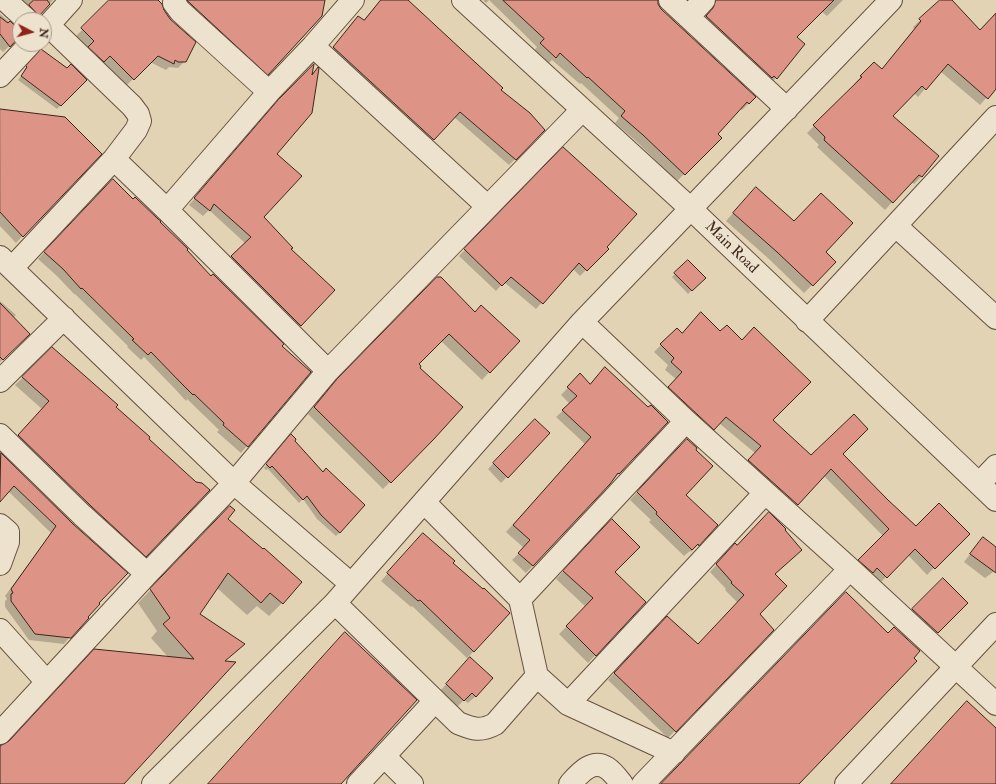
<!DOCTYPE html>
<style>
body{margin:0}
#map{position:relative;width:996px;height:784px;overflow:hidden;background:#e2d3b4;font-family:"IM FELL Double Pica",serif}
canvas{display:block}
.north{position:absolute;left:12px;top:12px;width:40px;height:40px;box-sizing:border-box;background:#ece2ce;border:1px solid #a69786;border-radius:50%;rotate:96deg;font-size:11px;font-weight:700;line-height:16px;text-align:center;color:#3e261a}
.north::after{content:'';display:block;margin:auto;width:14px;height:18px;background:#8f2418;clip-path:polygon(50% 0,100% 100%,50% 72%,0 100%)}
</style>
<div id="map">
<canvas width="996" height="784"></canvas>
<div class="north">N</div>
</div>
<script>
const c = document.querySelector('canvas').getContext('2d');
c.lineJoin = 'round';
function fill(path, color) {
  c.fillStyle = color;
  c.fill(path, 'evenodd');
}
function strokePath(path, color, width, dash) {
  c.strokeStyle = color;
  c.lineWidth = width;
  c.lineCap = dash ? 'butt' : 'round';
  c.setLineDash(dash || []);
  c.stroke(path);
}
function drawText(font, color, halo, rows, align = 'center') {
  c.font = font + ' "IM FELL Double Pica",serif';
  c.lineWidth = 4;
  c.setLineDash([]);
  c.textBaseline = 'middle';
  c.strokeStyle = halo;
  c.fillStyle = color;
  for (const [text, x, y, turn = 0] of rows) {
    c.save();
    c.translate(x, y);
    c.rotate((+turn || 0) * Math.PI / 180);
    c.textAlign = isNaN(turn) ? turn : align;
    if (halo) c.strokeText(text, 0, 0);
    c.fillText(text, 0, 0);
    c.restore();
  }
}
const shadow = new Path2D(`
 M 10,0 L 53,0 L 34,20 Z
 M 112,0 L 156,0 L 185,61 L 178,68 L 169,67 L 166,70 L 150,62 L 126,86 L 82,54 L 88,48 L 76,36 Z
 M 183,0 L 323,0 L 268,74 L 261,81 Z
 M 381,0 L 406,0 L 500,90 L 544,130 L 509,165 L 454,117 L 428,145 L 328,54 L 352,23 L 358,17 L 363,21 Z
 M 483,0 L 657,0 L 657,4 L 661,10 L 749,103 L 742,110 L 740,109 L 717,134 L 721,138 L 677,181 L 636,141 L 615,123 L 619,118 L 581,83 L 580,84 L 552,60 L 548,64 L 534,51 L 537,47 L 525,35 L 489,0 L 486,3 Z
 M 707,0 L 843,0 L 827,16 L 821,11 L 795,37 L 776,78 L 769,85 L 700,24 L 709,11 L 709,3 Z
 M 941,0 L 950,0 L 979,31 L 996,14 L 996,87 L 980,105 L 940,71 L 918,97 L 914,93 L 891,116 L 938,156 L 921,177 L 914,184 L 911,182 L 885,210 L 817,147 L 819,145 L 807,133 L 855,85 L 854,84 L 874,63 L 881,70 L 914,29 L 913,27 Z
 M 0,14 L 20,31 L 20,36 L 3,52 L 0,49 Z
 M 38,53 L 85,80 L 57,109 L 18,80 L 25,71 L 24,70 Z
 M 318,69 L 276,154 L 262,217 L 290,249 L 333,290 L 294,331 L 226,263 L 246,244 L 209,210 L 203,216 L 189,205 L 272,108 Z
 M 0,110 L 100,154 L 16,243 L 0,226 Z
 M 563,148 L 607,249 L 580,276 L 573,269 L 536,309 L 504,282 L 496,291 L 459,256 Z
 M 106,186 L 185,250 L 281,346 L 309,372 L 241,453 L 217,432 L 219,430 L 187,399 L 186,401 L 176,390 L 144,357 L 141,360 L 127,347 L 128,346 L 75,294 L 74,294 L 57,276 L 38,259 Z
 M 748,196 L 825,252 L 835,262 L 804,293 L 769,259 L 726,221 Z
 M 688,261 L 704,278 L 688,294 L 672,277 Z
 M 0,301 L 16,315 L 13,318 L 28,334 L 0,362 Z
 M 474,313 L 518,341 L 482,380 L 441,341 L 418,364 L 434,438 L 383,489 L 308,414 L 330,388 Z
 M 677,329 L 811,457 L 842,454 L 887,501 L 916,528 L 968,534 L 927,575 L 908,555 L 879,584 L 852,567 L 883,536 L 824,476 L 791,511 L 742,467 L 755,453 L 719,423 L 707,436 L 662,394 L 676,379 L 665,370 L 668,365 L 654,352 Z
 M 52,349 L 195,483 L 209,490 L 138,563 L 11,443 L 42,409 L 15,385 Z
 M 580,375 L 590,385 L 648,409 L 667,422 L 526,573 L 512,560 L 524,548 L 506,532 L 585,444 L 556,417 L 570,404 L 561,395 Z
 M 535,420 L 549,434 L 501,483 L 488,469 Z
 M 288,439 L 294,441 L 340,532 L 336,536 L 317,519 L 303,499 L 299,503 L 268,469 L 266,470 L 264,468 Z
 M 679,447 L 685,495 L 716,526 L 691,552 L 690,551 L 684,556 L 649,522 L 651,520 L 630,500 Z
 M 0,454 L 73,525 L 97,603 L 64,644 L 29,640 L 5,607 L 5,601 L 7,599 L 5,596 L 51,533 L 8,491 L 0,500 Z
 M 226,519 L 282,603 L 269,616 L 257,606 L 247,615 L 217,588 L 199,614 L 243,644 L 224,662 L 123,784 L 0,784 L 0,747 L 168,657 L 151,638 L 157,631 L 138,603 L 217,520 Z
 M 604,528 L 614,572 L 645,602 L 588,663 L 559,634 L 586,607 L 556,579 Z
 M 983,538 L 996,548 L 996,570 L 985,578 L 964,562 L 976,546 Z
 M 417,541 L 452,563 L 474,651 L 467,658 L 412,606 L 411,607 L 381,581 Z
 M 737,546 L 774,575 L 759,614 L 773,630 L 668,738 L 608,680 L 661,624 L 698,646 L 738,603 L 725,590 L 726,589 L 710,572 L 729,551 Z
 M 943,579 L 967,603 L 930,640 L 905,617 Z
 M 463,666 L 476,696 L 468,703 L 464,700 L 456,708 L 439,692 Z
 M 967,702 L 996,729 L 996,784 L 891,784 Z`);
const building = new Path2D(`
 M 34,0 L 47,0 L 50,4 L 39,16 L 29,5 Z
 M 109,0 L 158,0 L 162,4 L 164,10 L 170,19 L 196,42 L 186,62 L 178,62 L 175,60 L 174,64 L 158,56 L 134,80 L 110,56 L 104,62 L 88,47 L 94,41 L 81,28 Z
 M 187,0 L 325,0 L 322,16 L 268,75 Z
 M 381,0 L 408,0 L 503,88 L 501,90 L 530,113 L 545,130 L 516,160 L 460,112 L 434,140 L 333,47 L 358,16 L 364,20 Z
 M 503,0 L 658,0 L 658,4 L 661,9 L 756,97 L 749,104 L 747,102 L 718,134 L 722,138 L 685,175 L 643,135 L 621,116 L 625,111 L 588,77 L 587,78 L 560,53 L 556,58 L 540,43 L 544,39 Z
 M 716,0 L 834,0 L 797,37 L 805,44 L 777,79 L 774,76 L 772,78 L 706,16 L 713,8 Z
 M 940,0 L 952,0 L 980,30 L 996,13 L 996,89 L 988,99 L 948,64 L 926,90 L 922,86 L 893,116 L 939,156 L 922,177 L 919,175 L 893,203 L 824,140 L 825,137 L 813,125 L 862,77 L 860,76 L 874,62 L 882,69 L 921,21 L 919,19 Z
 M 0,17 L 8,23 L 10,21 L 20,30 L 20,36 L 10,47 L 0,34 Z
 M 41,49 L 67,68 L 71,64 L 87,80 L 61,106 L 21,76 L 27,67 L 26,66 Z
 M 314,64 L 312,75 L 318,67 L 319,68 L 312,113 L 277,154 L 302,176 L 264,217 L 293,248 L 291,249 L 335,290 L 301,326 L 231,256 L 251,237 L 214,204 L 210,211 L 194,198 L 278,100 Z
 M 0,109 L 65,117 L 102,154 L 23,237 L 0,212 Z
 M 563,147 L 637,214 L 607,247 L 609,249 L 587,271 L 579,263 L 543,304 L 511,277 L 502,286 L 464,249 Z
 M 113,179 L 133,199 L 135,197 L 158,219 L 161,221 L 160,222 L 188,249 L 187,250 L 211,276 L 213,274 L 284,344 L 282,346 L 311,372 L 248,447 L 223,425 L 224,423 L 194,394 L 193,395 L 182,384 L 151,352 L 148,355 L 132,340 L 134,339 L 82,288 L 81,289 L 63,269 L 44,252 Z
 M 756,187 L 794,221 L 821,193 L 853,223 L 826,252 L 836,262 L 813,286 L 777,252 L 733,213 Z
 M 688,260 L 706,278 L 692,291 L 674,273 Z
 M 437,277 L 441,277 L 475,312 L 481,305 L 520,341 L 490,373 L 449,334 L 419,364 L 421,366 L 420,368 L 463,407 L 434,439 L 391,483 L 314,407 L 337,379 Z
 M 0,303 L 30,334 L 3,360 L 0,357 Z
 M 701,312 L 720,331 L 727,325 L 742,340 L 754,327 L 811,382 L 773,420 L 811,455 L 854,414 L 868,429 L 843,454 L 888,500 L 916,526 L 939,503 L 970,534 L 935,569 L 915,549 L 887,578 L 877,568 L 873,573 L 858,560 L 889,529 L 831,469 L 798,505 L 748,460 L 761,446 L 726,417 L 714,430 L 668,387 L 682,372 L 671,362 L 674,358 L 660,344 L 677,328 L 682,333 Z
 M 52,347 L 118,405 L 116,407 L 150,437 L 149,439 L 196,482 L 202,483 L 210,490 L 146,557 L 91,506 L 18,435 L 49,401 L 22,377 Z
 M 605,367 L 648,407 L 651,405 L 668,422 L 619,474 L 618,473 L 610,484 L 533,566 L 518,553 L 530,540 L 513,525 L 591,437 L 562,410 L 577,396 L 567,387 L 580,373 L 590,384 Z
 M 535,419 L 550,433 L 508,478 L 493,463 Z
 M 291,434 L 296,439 L 295,441 L 323,472 L 326,468 L 365,505 L 340,533 L 321,515 L 307,496 L 303,500 L 272,466 L 270,468 L 266,464 Z
 M 687,439 L 697,448 L 696,450 L 713,466 L 686,495 L 718,525 L 699,546 L 698,544 L 692,550 L 656,514 L 657,512 L 637,492 Z
 M 1,453 L 73,524 L 128,573 L 99,603 L 100,604 L 88,617 L 89,618 L 71,638 L 35,634 L 11,601 L 11,594 L 13,593 L 11,589 L 56,526 L 14,486 L 0,502 Z
 M 230,506 L 235,510 L 228,519 L 263,549 L 264,548 L 302,582 L 283,604 L 270,593 L 261,603 L 228,573 L 200,614 L 245,644 L 225,661 L 236,662 L 124,784 L 0,784 L 0,746 L 9,741 L 94,649 L 194,659 L 163,624 L 170,618 L 150,589 Z
 M 769,512 L 786,529 L 785,530 L 802,550 L 775,574 L 787,586 L 760,614 L 774,630 L 676,732 L 614,673 L 667,616 L 698,644 L 744,595 L 731,583 L 732,582 L 716,564 L 735,543 L 737,545 Z
 M 612,519 L 640,547 L 615,572 L 646,602 L 596,656 L 566,626 L 593,598 L 563,571 Z
 M 423,533 L 455,561 L 453,563 L 483,589 L 484,588 L 510,613 L 474,652 L 420,600 L 418,601 L 387,573 Z
 M 983,537 L 996,547 L 996,573 L 970,554 Z
 M 943,578 L 968,603 L 938,633 L 912,609 Z
 M 846,592 L 888,633 L 894,627 L 920,651 L 914,658 L 917,661 L 799,784 L 661,784 Z
 M 345,632 L 417,700 L 341,784 L 208,784 Z
 M 470,657 L 493,678 L 476,697 L 472,693 L 464,701 L 446,684 Z
 M 967,701 L 996,728 L 996,784 L 891,784 Z`);
const minor = new Path2D(`
 M 5,0 L 27,20
 M 175,0 L 174,3 L 180,11 L 269,92
 M 463,0 L 691,209 L 996,500
 M 670,0 L 787,109
 M 688,17 L 704,0
 M 44,30 L 71,0
 M 313,46 L 487,206
 M 0,76 L 30,44
 M 114,159 L 167,210 L 328,371
 M 167,210 L 269,92 L 313,46 L 353,0
 M 896,226 L 996,318
 M 0,257 L 234,483 L 351,584
 M 12,268 L 114,159 L 136,130 L 140,121 L 138,114 L 132,106 L 48,25
 M 807,321 L 996,117
 M 582,322 L 686,421 L 850,569 L 996,704
 M 0,381 L 64,318
 M 0,435 L 82,515 L 147,574
 M 979,484 L 996,466
 M 424,502 L 520,599 L 537,676 L 568,704 L 674,753
 M 0,525 L 8,532 L 8,542 L 0,564
 M 520,599 L 686,421
 M 335,603 L 458,723 C 473,729 480,732 495,724 L 537,676
 M 0,630 L 47,682
 M 568,704 L 765,493
 M 0,733 L 147,574 L 234,483 L 328,371 L 582,110
 M 384,756 L 412,784
 M 153,784 L 335,603 L 582,322 L 891,0
 M 358,784 L 435,701
 M 570,784 C 579,774 592,758 607,768 C 613,772 618,779 622,784
 M 643,784 L 850,569
 M 846,784 L 996,624`);
const streetNames = [
 ["Main Road",731,248,44]
];
fill(shadow, '#0003');
fill(building, '#dd9386');
strokePath(building, '#3e261a', 1);
strokePath(minor, '#675140', 24);
strokePath(minor, '#ece2ce', 22);
drawText('15px', '#3e261a', '#ece2ce', streetNames);
</script>
